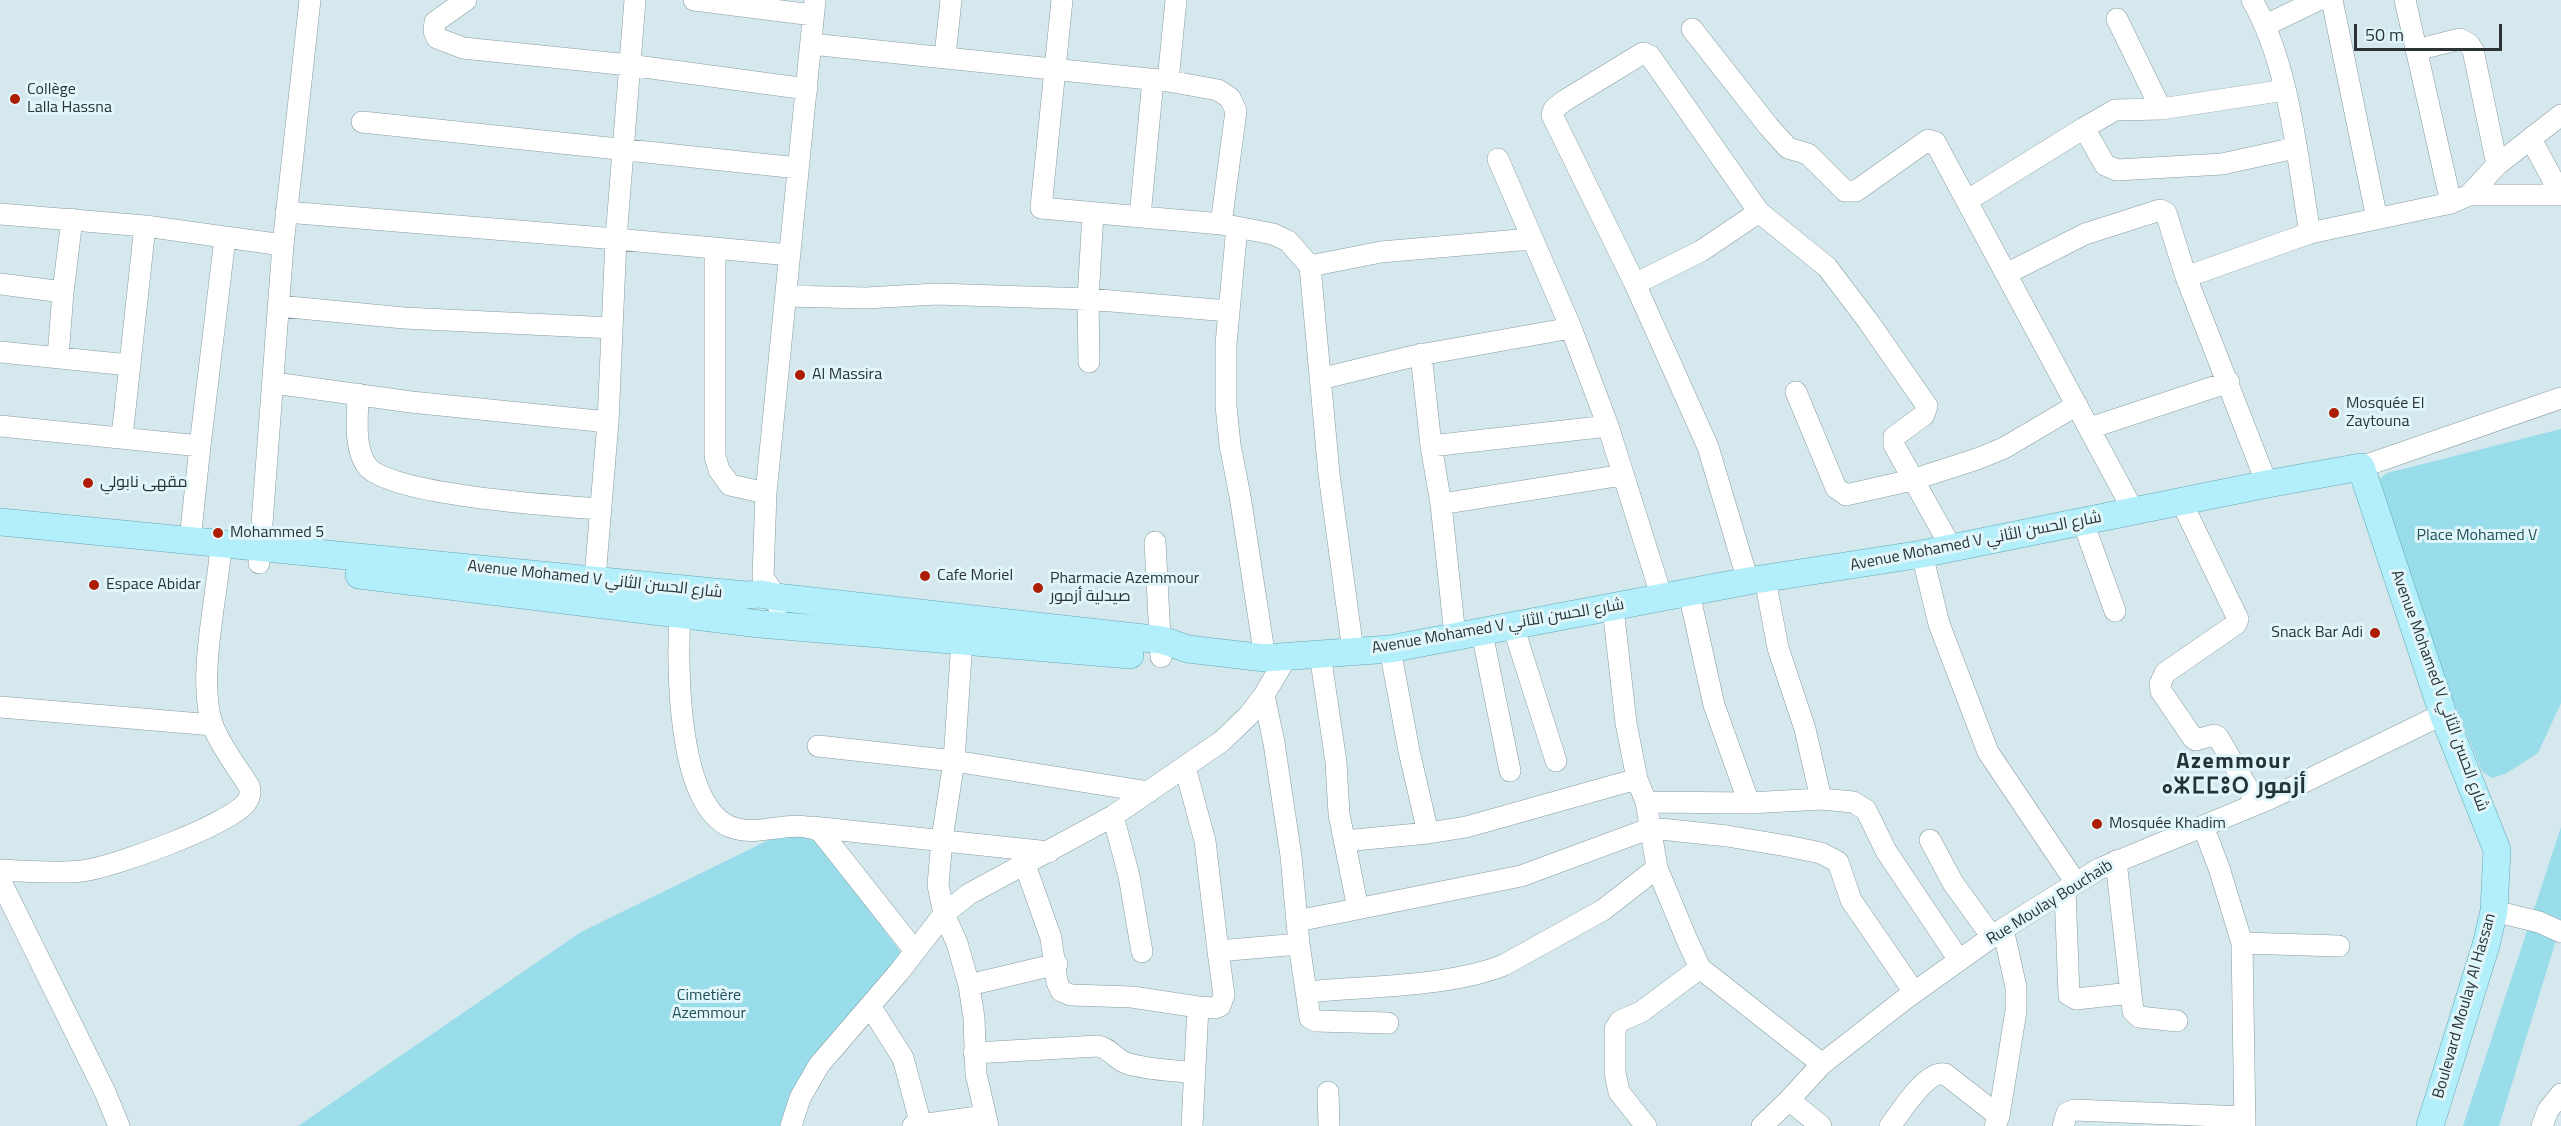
<!DOCTYPE html>
<meta charset="utf-8">
<style>
body{margin:0}
#map{position:relative;width:2561px;height:1126px;overflow:hidden;background:#d4e8ed;font-family:"Titillium Web",sans-serif}
canvas{display:block}
.scale{position:absolute;left:2354px;top:24px;width:148px;height:27px;box-sizing:border-box;border:3px solid #2b3335;border-top:0;padding-left:8px;font-size:18px;line-height:21px;white-space:nowrap;color:#2b3335;-webkit-text-stroke:4px #e1f6fa;paint-order:stroke}
</style>
<div id="map">
<canvas width="2561" height="1126"></canvas>
<div class="scale">50 m</div>
</div>
<script>
const c = document.querySelector('canvas').getContext('2d');
c.lineJoin = 'round';
function fill(path, color) {
  c.fillStyle = color;
  c.fill(path, 'evenodd');
}
function strokePath(path, color, width, dash) {
  c.strokeStyle = color;
  c.lineWidth = width;
  c.lineCap = dash ? 'butt' : 'round';
  c.setLineDash(dash || []);
  c.stroke(path);
}
function drawText(font, color, halo, rows, align = 'center') {
  c.font = font + ' "Titillium Web",Cairo,"Noto Sans Tifinagh",sans-serif';
  c.lineWidth = 6;
  c.setLineDash([]);
  c.textBaseline = 'middle';
  c.strokeStyle = halo;
  c.fillStyle = color;
  for (const [text, x, y, turn = 0] of rows) {
    c.save();
    c.translate(x, y);
    c.rotate((+turn || 0) * Math.PI / 180);
    c.textAlign = isNaN(turn) ? turn : align;
    if (halo) c.strokeText(text, 0, 0);
    c.fillText(text, 0, 0);
    c.restore();
  }
}
const green = new Path2D(`
 M 2561,429 L 2561,703 L 2538,753 L 2507,773 L 2492,778 L 2482,771 L 2373,507 L 2372,485 L 2387,473 Z
 M 2561,827 L 2561,924 L 2499,1126 L 2463,1126 Z
 M 785,832 L 814,834 L 907,961 L 811,1070 L 796,1126 L 298,1126 L 581,932 Z`);
const minor = new Path2D(`
 M 466,0 L 435,22 L 434,31 L 437,38 L 463,48 L 629,65 L 807,89
 M 694,0 L 813,15
 M 1062,0 L 1041,208 L 1221,224 L 1273,234 L 1288,241 L 1310,266 L 1329,474 L 1353,651
 M 2252,0 C 2290,66 2297,158 2310,233 L 2451,203 L 2469,195 L 2561,195
 M 2332,0 L 2377,219
 M 2405,0 L 2451,203
 M 2117,19 L 2161,109 L 2285,90
 M 2266,25 L 2318,0
 M 1692,29 L 1769,127 L 1788,148 L 1808,154 L 1845,191 L 1856,191 L 1928,140 L 1935,142 L 2134,512
 M 811,44 L 1168,81 L 1218,90 L 1230,98 L 1236,111 L 1221,224
 M 2416,50 L 2460,39 L 2469,44 L 2473,50 L 2497,165 L 2469,195
 M 945,56 L 951,0
 M 1168,81 L 1176,0
 M 362,122 L 798,168
 M 2084,128 L 2115,110 L 2161,109
 M 2531,139 L 2561,195
 M 1498,159 L 1571,328 L 1608,426 L 1662,598
 M 2497,165 L 2561,115
 M 1968,200 L 2084,128 L 2105,165 L 2117,170 L 2222,164 L 2295,148
 M 286,212 L 616,239 L 790,255
 M 0,214 L 145,226 L 283,245
 M 1140,216 L 1153,80
 M 1237,227 L 1226,344 L 1226,406 L 1230,445 L 1240,496 L 1265,658
 M 715,250 L 715,456 L 719,470 L 730,485 L 766,493
 M 1310,266 L 1381,252 L 1531,239
 M 2006,274 L 2085,234 L 2160,210 L 2166,213 L 2186,277 L 2267,484
 M 2186,277 L 2310,233
 M 0,284 L 63,292 L 72,219
 M 1635,284 L 1701,251 L 1759,212
 M 787,296 L 866,298 L 936,294 L 1088,299 L 1228,311
 M 279,306 L 404,318 L 612,328
 M 0,352 L 129,365
 M 1421,354 L 1431,446 L 1441,504
 M 58,357 L 63,292
 M 1089,362 L 1088,299 L 1093,213
 M 1320,379 L 1414,356 L 1571,328
 M 274,383 L 411,402 L 608,422
 M 1796,392 L 1836,488 L 1846,495 L 1912,480 L 1977,459 L 2004,448 L 2077,405
 M 358,394 C 358,416 353,447 367,466 C 388,495 559,506 600,509
 M 0,426 L 200,446 L 225,238
 M 2090,428 L 2229,382
 M 122,437 L 145,226
 M 1431,446 L 1608,426
 M 2361,467 L 2561,398
 M 2181,501 L 2238,619 L 2236,624 L 2165,673 L 2160,684 L 2161,691 L 2193,738 L 2196,740 L 2214,735 L 2218,737 L 2257,804
 M 2083,522 L 2115,611
 M 190,540 L 200,446
 M 1155,542 L 1161,657
 M 1922,554 L 1939,624 L 1988,752 L 2076,883
 M 259,563 L 283,245 L 310,0
 M 595,578 L 608,422 L 616,239 L 635,0
 M 1765,579 L 1778,648 L 1805,729 L 1821,799 L 1853,802 L 1866,810 L 1886,851 L 1959,960
 M 1748,581 L 1708,447 L 1635,284 L 1552,115 L 1554,109 L 1564,101 L 1643,53 L 1650,56 L 1759,212 L 1827,267 L 1868,321 L 1927,406 L 1924,415 L 1894,437 L 1894,445 L 1952,549
 M 1689,593 L 1714,705 L 1749,803 L 1821,799
 M 778,606 L 776,597 L 763,577 L 766,493 L 815,0
 M 1613,608 L 1626,723 L 1637,779 L 1646,802 L 1657,868 L 1687,940 L 1700,968 L 1822,1064
 M 680,614 C 677,662 676,811 734,828 C 762,837 794,817 821,832 L 915,951
 M 963,625 L 954,761 L 942,839 L 938,885 L 944,914 L 957,943 L 969,985 L 974,1018 L 976,1074 L 988,1126
 M 1513,626 L 1556,761
 M 1482,633 L 1510,771
 M 1455,636 L 1441,504 L 1623,475
 M 1320,654 L 1336,762 L 1339,814 L 1358,909
 M 1264,695 L 1274,743 L 1291,856 L 1299,944 L 1310,1018 L 1316,1021 L 1388,1023
 M 0,707 L 213,725
 M 818,746 L 954,761 L 1149,792
 M 1185,767 L 1205,841 L 1218,951 L 1299,944
 M 1646,802 L 1749,803
 M 1113,816 L 1129,876 L 1142,952
 M 2203,826 L 2219,868 L 2242,943 L 2245,1126
 M 812,827 L 1049,852
 M 1428,833 L 1466,827 L 1637,779
 M 1930,840 L 1953,883 L 1992,937
 M 1344,841 L 1428,833 L 1409,751 L 1390,649
 M 2116,861 L 2133,1011 L 2139,1017 L 2177,1021
 M 1025,865 L 1051,938 L 1057,982 L 1061,991 L 1071,995 L 1132,997 L 1198,1007
 M 0,870 C 27,871 56,874 82,871 C 114,867 226,826 246,803 C 250,797 251,793 249,786 C 237,767 221,747 213,726 C 196,681 218,594 221,545
 M 0,880 L 105,1092 L 119,1126
 M 2065,891 L 2069,995 L 2076,999 L 2131,993
 M 2494,911 L 2539,922 L 2561,932
 M 1297,921 L 1521,876 L 1651,828 L 1727,836 L 1787,846 L 1821,853 L 1838,862 L 1851,900 L 1914,992
 M 2242,943 L 2339,946
 M 969,985 L 1057,964
 M 1307,992 C 1367,986 1449,987 1504,965 L 1603,910 L 1657,868
 M 870,1006 L 903,1058 L 921,1125
 M 974,1053 L 1098,1046 C 1110,1048 1115,1059 1126,1063 C 1147,1070 1172,1070 1194,1073
 M 1328,1092 L 1329,1126
 M 1789,1100 L 1821,1126
 M 791,1126 L 800,1098 L 819,1065 L 899,972 L 944,914 L 969,894 L 1113,816 L 1222,741 L 1249,715 L 1264,695 L 1286,658
 M 913,1126 L 985,1116
 M 1192,1126 L 1198,1007 L 1215,1008 L 1220,1006 L 1224,995 L 1218,951
 M 1646,1126 L 1619,1092 L 1615,1073 L 1615,1029 L 1620,1021 L 1641,1012 L 1700,968
 M 1762,1126 L 1789,1100 L 1822,1064 L 1905,999 L 2003,929 L 2099,869 L 2269,799 L 2443,714
 M 1890,1126 C 1901,1112 1926,1070 1945,1074 L 1999,1116
 M 1995,1126 L 1999,1116 L 2016,1011 L 2016,987 L 2003,929
 M 2063,1126 L 2067,1113 L 2074,1110 L 2244,1117
 M 2542,1126 L 2548,1110 L 2561,1094`);
const major = new Path2D(`
 M 0,522 L 745,595 L 761,594 L 776,597 L 1162,640 L 1188,649 L 1265,658 L 1390,649 L 1748,581 L 1922,554 L 2267,484 L 2361,467 L 2443,714 L 2497,850 L 2494,911 L 2486,945 L 2430,1126
 M 359,575 L 760,624 L 1130,655`);
const markers = [
 [15,99,6,"#ac1d04"],
 [800,375,6,"#ac1d04"],
 [2334,413,6,"#ac1d04"],
 [88,483,6,"#ac1d04"],
 [218,533,6,"#ac1d04"],
 [925,576,6,"#ac1d04"],
 [94,585,6,"#ac1d04"],
 [1038,588,6,"#ac1d04"],
 [2375,633,6,"#ac1d04"],
 [2097,824,6,"#ac1d04"]
];
const poiNames = [
 ["Collège",27,90],
 ["Lalla Hassna",27,108],
 ["Al Massira",812,375],
 ["Mosquée El",2346,404],
 ["Zaytouna",2346,422],
 ["مقهى نابولي",100,483],
 ["Mohammed 5",230,533],
 ["Cafe Moriel",937,576],
 ["Pharmacie Azemmour",1050,579],
 ["صيدلية أزمور",1050,597],
 ["Espace Abidar",106,585],
 ["Snack Bar Adi",2363,633,"right"],
 ["Mosquée Khadim",2109,824]
];
const parkNames = [
 ["Place Mohamed V",2477,536],
 ["Cimetière",709,996],
 ["Azemmour",709,1014]
];
const streetNames = [
 ["Avenue Mohamed V شارع الحسن الثاني",1976,542,-11],
 ["Avenue Mohamed V شارع الحسن الثاني",595,580,6],
 ["Avenue Mohamed V شارع الحسن الثاني",1498,627,-10],
 ["Avenue Mohamed V شارع الحسن الثاني",2439,691,70],
 ["Rue Moulay Bouchaib",2050,903,-32],
 ["Boulevard Moulay Al Hassan",2465,1006,-74]
];
const districtNames = [
 ["Azemmour",2234,763],
 ["ⴰⵣⵎⵎⵓⵔ أزمور",2234,788]
];
fill(green, '#99ddeb');
strokePath(minor, '#889ca0', 22);
strokePath(major, '#63a7b4', 28);
strokePath(minor, '#fff', 21);
strokePath(major, '#b3effb', 27);
for (const [x, y, r, color] of markers) {
  const dot = new Path2D();
  dot.arc(x, y, r, 0, 2 * Math.PI);
  c.fillStyle = color;
  c.fill(dot);
  strokePath(dot, '#e1f6fa', 2);
}
drawText('16px', '#2b3335', '#e1f6fa', poiNames, 'left');
drawText('16px', '#23525b', '#e1f6fa', parkNames);
drawText('16px', '#2b3335', '#e1f6fa', streetNames);
c.letterSpacing = '1.5px';
drawText('bold 22px', '#233337', '#e1f6fa', districtNames);
c.letterSpacing = '0px';
</script>
